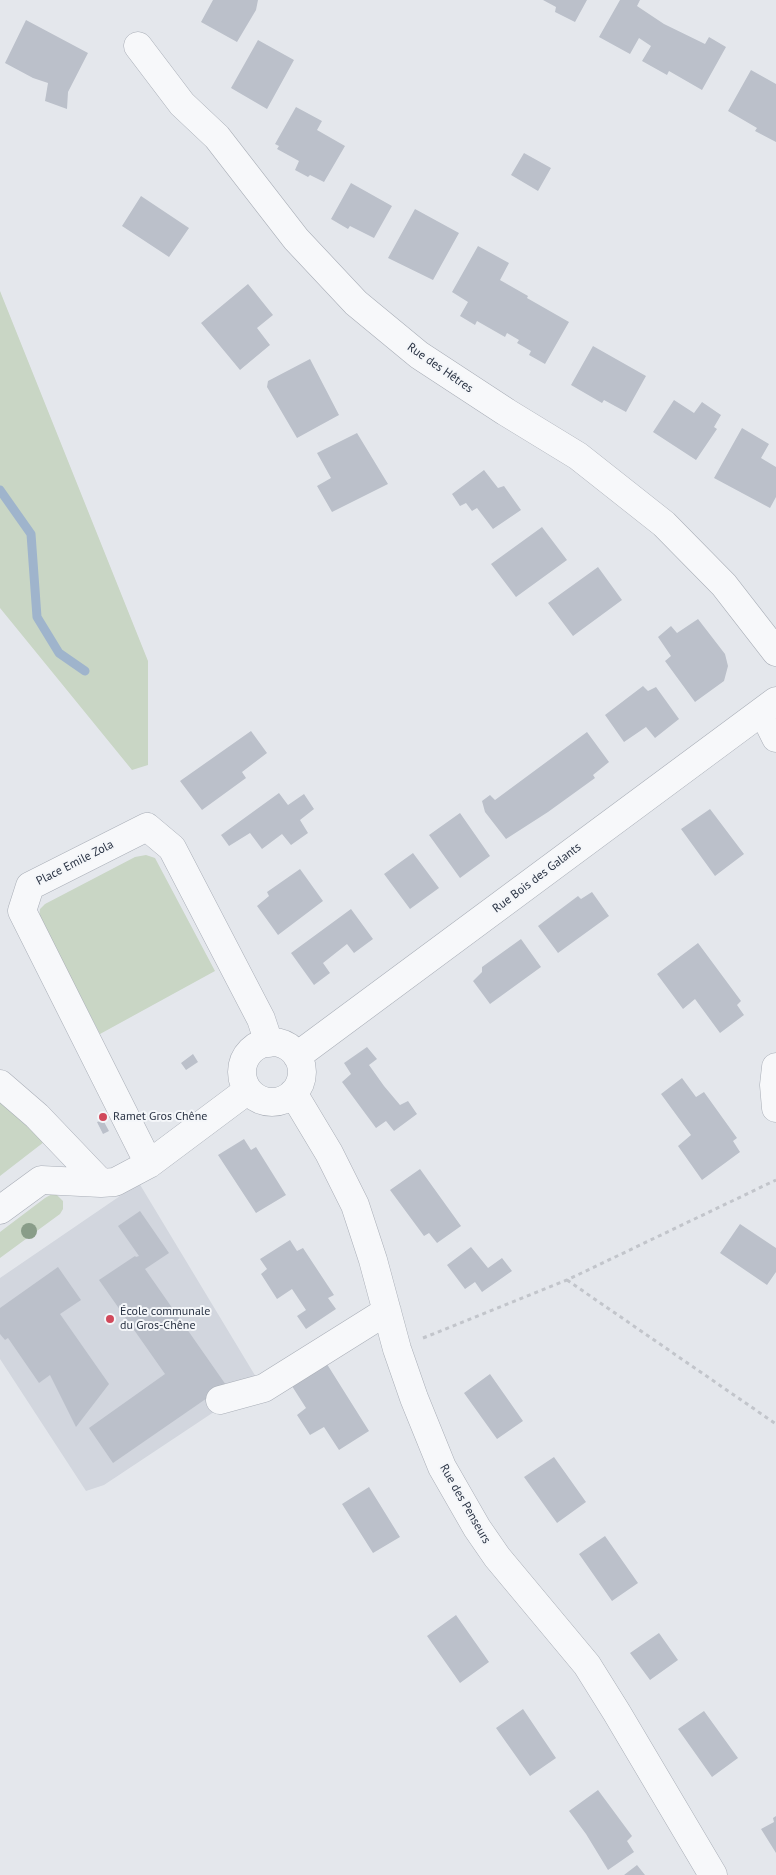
<!DOCTYPE html>
<meta charset="utf-8">
<style>
body{margin:0}
canvas{display:block;background:#e4e7ec}
</style>
<canvas width="776" height="1875"></canvas>
<script>
const c = document.querySelector('canvas').getContext('2d');
c.lineJoin = 'round';
function fill(path, color) {
  c.fillStyle = color;
  c.fill(path, 'evenodd');
}
function strokePath(path, color, width, dash) {
  c.strokeStyle = color;
  c.lineWidth = width;
  c.lineCap = dash ? 'butt' : 'round';
  c.setLineDash(dash || []);
  c.stroke(path);
}
function drawText(font, color, halo, rows, align = 'center') {
  c.font = font + ' "PT Sans",sans-serif';
  c.lineWidth = 4;
  c.setLineDash([]);
  c.textBaseline = 'middle';
  c.strokeStyle = halo;
  c.fillStyle = color;
  for (const [text, x, y, turn = 0] of rows) {
    c.save();
    c.translate(x, y);
    c.rotate((+turn || 0) * Math.PI / 180);
    c.textAlign = isNaN(turn) ? turn : align;
    if (halo) c.strokeText(text, 0, 0);
    c.fillText(text, 0, 0);
    c.restore();
  }
}
const built = new Path2D(`
 M 139,1183 L 259,1382 L 104,1485 L 86,1491 L 0,1359 L 0,1278 Z`);
const green = new Path2D(`
 M 0,291 L 148,661 L 148,765 L 132,770 L 0,608 Z
 M 146,855 L 155,858 L 215,971 L 100,1034 L 39,918 L 40,909 L 45,904 L 135,857 Z
 M 0,1101 L 44,1142 L 0,1176 Z
 M 52,1194 L 57,1195 L 63,1201 L 63,1209 L 60,1214 L 0,1258 L 0,1232 L 45,1198 Z`);
const stream = new Path2D(`
 M 0,490 L 31,534 L 37,617 L 59,653 L 85,671`);
const building = new Path2D(`
 M 213,0 L 258,0 L 256,10 L 237,42 L 201,22 Z
 M 543,0 L 587,0 L 575,22 L 555,12 L 556,7 Z
 M 620,0 L 640,0 L 637,6 L 664,24 L 705,44 L 709,37 L 726,47 L 702,90 L 669,71 L 667,75 L 642,61 L 651,46 L 639,38 L 630,54 L 599,37 Z
 M 26,20 L 88,53 L 68,92 L 67,109 L 45,101 L 48,83 L 33,78 L 5,63 Z
 M 258,40 L 294,60 L 267,109 L 231,88 Z
 M 751,70 L 776,84 L 776,142 L 755,131 L 757,128 L 728,111 Z
 M 296,107 L 322,121 L 317,130 L 345,146 L 324,182 L 310,175 L 308,177 L 295,170 L 299,161 L 277,149 L 279,146 L 275,144 Z
 M 524,153 L 551,168 L 538,191 L 511,175 Z
 M 351,183 L 392,206 L 374,238 L 350,226 L 348,229 L 331,219 Z
 M 141,196 L 189,228 L 169,257 L 122,226 Z
 M 415,209 L 459,233 L 433,280 L 388,258 Z
 M 478,246 L 509,263 L 500,280 L 528,296 L 527,298 L 569,322 L 545,364 L 529,355 L 531,351 L 517,343 L 519,340 L 507,333 L 505,337 L 477,321 L 475,325 L 460,316 L 468,302 L 452,292 Z
 M 248,284 L 273,315 L 257,328 L 270,345 L 240,370 L 201,323 Z
 M 593,346 L 646,376 L 626,412 L 604,400 L 602,403 L 571,385 Z
 M 310,359 L 339,415 L 297,438 L 267,387 L 268,381 Z
 M 674,400 L 694,413 L 702,402 L 721,415 L 714,427 L 717,429 L 696,460 L 653,432 Z
 M 742,428 L 769,444 L 761,458 L 776,467 L 776,497 L 770,508 L 714,478 Z
 M 357,433 L 388,484 L 332,512 L 317,486 L 331,478 L 317,453 Z
 M 484,470 L 498,488 L 504,486 L 521,510 L 493,529 L 477,508 L 472,511 L 466,503 L 460,506 L 452,494 Z
 M 542,527 L 567,560 L 516,597 L 491,564 Z
 M 598,567 L 622,600 L 573,636 L 548,603 Z
 M 698,619 L 725,654 L 728,666 L 724,681 L 695,702 L 665,661 L 671,656 L 658,637 L 671,626 L 677,633 Z
 M 643,686 L 648,691 L 656,687 L 679,719 L 655,738 L 646,727 L 624,742 L 605,715 Z
 M 251,731 L 267,753 L 242,772 L 246,778 L 202,810 L 180,781 Z
 M 587,732 L 609,762 L 593,775 L 595,778 L 548,812 L 506,839 L 485,812 L 482,801 L 490,795 L 495,800 Z
 M 279,793 L 288,805 L 304,794 L 314,809 L 300,820 L 308,833 L 291,845 L 282,834 L 262,849 L 250,833 L 229,846 L 221,835 Z
 M 710,809 L 744,854 L 715,876 L 681,829 Z
 M 460,813 L 490,856 L 460,878 L 429,835 Z
 M 413,853 L 439,888 L 410,909 L 384,874 Z
 M 300,869 L 323,901 L 278,935 L 257,906 L 269,896 L 267,892 Z
 M 592,892 L 609,916 L 558,953 L 538,926 L 578,896 L 581,899 Z
 M 351,909 L 373,939 L 354,953 L 347,944 L 323,963 L 330,973 L 314,985 L 291,953 Z
 M 521,939 L 541,967 L 490,1004 L 473,981 L 482,972 L 482,967 Z
 M 698,943 L 741,1001 L 737,1005 L 744,1015 L 720,1033 L 695,999 L 683,1009 L 657,974 Z
 M 367,1047 L 377,1059 L 369,1065 L 384,1086 L 400,1105 L 408,1101 L 417,1114 L 394,1131 L 386,1121 L 376,1128 L 342,1082 L 351,1074 L 344,1063 Z
 M 193,1054 L 198,1062 L 186,1070 L 181,1063 Z
 M 682,1078 L 696,1097 L 704,1092 L 737,1138 L 733,1141 L 740,1152 L 702,1180 L 678,1146 L 691,1135 L 661,1094 Z
 M 103,1120 L 109,1131 L 103,1134 L 97,1122 Z
 M 244,1139 L 251,1150 L 256,1147 L 286,1195 L 256,1213 L 218,1155 Z
 M 420,1169 L 461,1226 L 437,1243 L 429,1233 L 424,1236 L 390,1190 Z
 M 140,1211 L 169,1253 L 145,1269 L 226,1385 L 113,1463 L 89,1428 L 165,1374 L 99,1280 L 135,1256 L 136,1257 L 139,1256 L 118,1226 Z
 M 740,1224 L 776,1248 L 776,1272 L 767,1285 L 720,1253 Z
 M 290,1240 L 297,1251 L 303,1248 L 334,1295 L 328,1298 L 336,1309 L 306,1329 L 297,1316 L 306,1310 L 292,1289 L 277,1299 L 261,1274 L 267,1269 L 260,1259 Z
 M 471,1247 L 488,1268 L 502,1258 L 512,1271 L 482,1292 L 475,1282 L 465,1289 L 447,1265 Z
 M 58,1267 L 81,1300 L 60,1314 L 109,1384 L 76,1427 L 50,1375 L 39,1383 L 8,1338 L 5,1340 L 0,1334 L 0,1308 Z
 M 325,1361 L 369,1431 L 339,1450 L 324,1427 L 310,1435 L 297,1415 L 306,1408 L 290,1383 Z
 M 490,1374 L 523,1421 L 497,1439 L 464,1393 Z
 M 554,1457 L 586,1502 L 557,1523 L 524,1477 Z
 M 369,1487 L 400,1537 L 373,1553 L 342,1504 Z
 M 605,1536 L 638,1583 L 612,1601 L 579,1554 Z
 M 456,1615 L 489,1662 L 460,1683 L 427,1636 Z
 M 659,1633 L 678,1660 L 650,1680 L 630,1653 Z
 M 523,1709 L 556,1758 L 530,1776 L 496,1728 Z
 M 704,1711 L 738,1758 L 712,1777 L 678,1729 Z
 M 598,1790 L 632,1836 L 627,1841 L 634,1852 L 608,1870 L 586,1834 L 569,1811 Z
 M 776,1816 L 776,1853 L 761,1829 L 774,1822 L 773,1818 Z
 M 637,1865 L 645,1875 L 624,1875 Z`);
const path = new Path2D(`
 M 567,1280 L 776,1424
 M 423,1338 L 567,1280 L 776,1180`);
const minor = new Path2D(`
 M 138,46 L 182,104 L 217,137 L 296,239 L 356,303 L 419,355 L 506,412 L 578,456 L 664,524 L 724,585 L 776,652
 M 763,712 L 776,738
 M242 1072a30 30 0 1 1 60 0a30 30 0 1 1-60 0Z
 M 297,1056 L 776,701
 M 776,1067 L 774,1085 L 776,1108
 M 0,1084 L 37,1116 L 101,1183
 M 293,1093 L 329,1153 L 355,1205 L 373,1260 L 397,1349 L 414,1398 L 442,1467 L 477,1528 L 497,1557 L 587,1665 L 617,1713 L 713,1875
 M 149,1164 L 22,911 L 30,886 L 147,827 L 172,848 L 261,1019 L 269,1043
 M 0,1210 L 41,1180 L 101,1183 L 115,1182 L 149,1164 L 248,1090
 M 220,1400 L 264,1388 L 387,1311`);
const trees = [
 [29,1231]
];
const markers = [
 [103,1117,5,"#d1495b"],
 [110,1319,5,"#d1495b"]
];
const streetNames = [
 ["Rue des Hêtres",440,368,35],
 ["Place Emile Zola",75,863,-27],
 ["Rue Bois des Galants",537,878,-37],
 ["Rue des Penseurs",465,1504,60]
];
const poiNames = [
 ["Ramet Gros Chêne",113,1117],
 ["École communale",120,1312],
 ["du Gros-Chêne",120,1326]
];
fill(built, '#d2d6de');
fill(green, '#c9d6c5');
strokePath(stream, '#9fb4cc', 9);
fill(building, '#bbc0ca');
strokePath(minor, '#a9aeb7', 29);
strokePath(path, '#c2c5cb', 3, [4, 4]);
strokePath(minor, '#f7f8fa', 28);
c.fillStyle = '#899d89';
for (const [x, y] of trees) {
  c.beginPath();
  c.arc(x, y, 8, 0, 2 * Math.PI);
  c.fill();
}
for (const [x, y, r, color] of markers) {
  const dot = new Path2D();
  dot.arc(x, y, r, 0, 2 * Math.PI);
  c.fillStyle = color;
  c.fill(dot);
  strokePath(dot, '#f4f6f9', 2);
}
drawText('12px', '#2b3445', '#f4f6f9', streetNames);
drawText('12px', '#2b3445', '#f4f6f9', poiNames, 'left');
</script>
